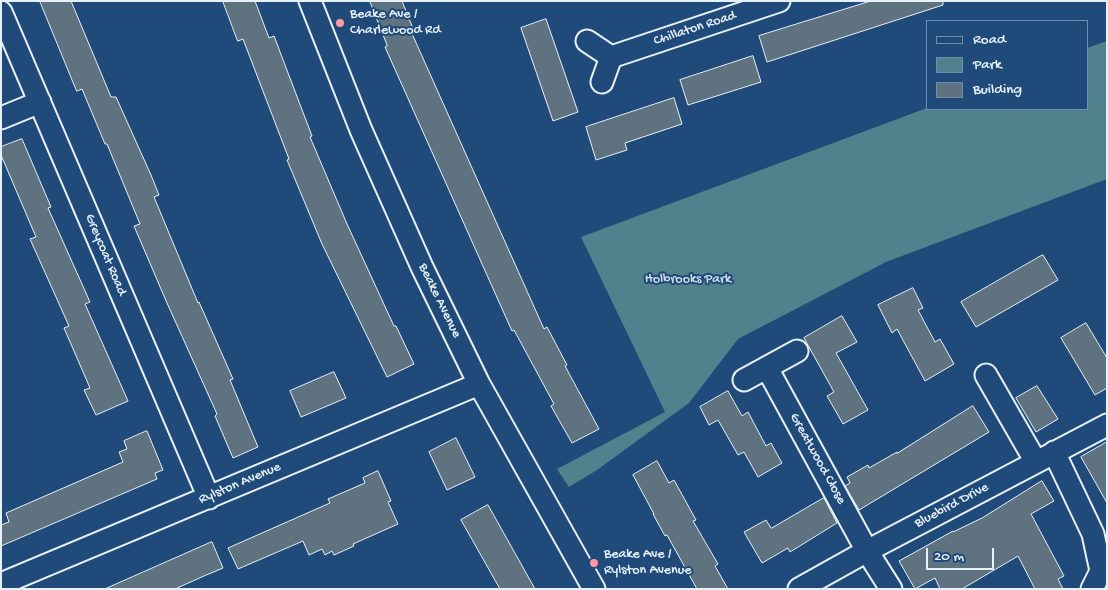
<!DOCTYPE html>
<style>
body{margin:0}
#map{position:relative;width:1108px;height:590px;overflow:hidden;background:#1f4a7a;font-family:"Gochi Hand",sans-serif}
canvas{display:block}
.frame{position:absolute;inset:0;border:2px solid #e8f1f8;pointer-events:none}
.legend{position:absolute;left:926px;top:20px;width:162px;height:90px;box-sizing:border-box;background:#1f4a7a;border:1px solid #6f8dac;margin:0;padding:6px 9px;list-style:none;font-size:15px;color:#e8f1f8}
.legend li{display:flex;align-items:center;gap:10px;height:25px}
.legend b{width:25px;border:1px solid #6f8dac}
.scale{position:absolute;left:926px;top:548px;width:68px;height:22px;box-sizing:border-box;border:2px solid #e8f1f8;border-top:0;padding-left:6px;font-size:15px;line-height:18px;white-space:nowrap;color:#e8f1f8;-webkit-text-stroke:4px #1f4a7a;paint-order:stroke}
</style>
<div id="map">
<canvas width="1108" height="590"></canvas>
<div class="frame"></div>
<ul class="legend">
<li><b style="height:6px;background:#1f4a7a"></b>Road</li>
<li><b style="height:14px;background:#51818c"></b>Park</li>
<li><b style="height:14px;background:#5f7280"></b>Building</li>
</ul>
<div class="scale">20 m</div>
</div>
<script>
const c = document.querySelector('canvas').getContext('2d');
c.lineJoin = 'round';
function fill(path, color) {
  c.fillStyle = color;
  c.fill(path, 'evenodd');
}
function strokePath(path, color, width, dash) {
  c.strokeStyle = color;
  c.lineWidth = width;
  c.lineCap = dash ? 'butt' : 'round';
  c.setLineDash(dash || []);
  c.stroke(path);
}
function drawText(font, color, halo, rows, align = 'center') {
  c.font = font + ' "Gochi Hand",sans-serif';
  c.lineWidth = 4;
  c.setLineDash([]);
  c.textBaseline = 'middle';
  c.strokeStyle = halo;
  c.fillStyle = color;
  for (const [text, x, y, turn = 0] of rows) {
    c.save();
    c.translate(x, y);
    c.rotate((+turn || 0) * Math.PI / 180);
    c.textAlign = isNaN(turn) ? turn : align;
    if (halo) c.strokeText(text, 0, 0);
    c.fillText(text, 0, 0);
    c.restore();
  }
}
const green = new Path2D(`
 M 1107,41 L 1107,179 L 886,262 L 738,339 L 689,403 L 597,470 L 569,487 L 557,469 L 665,412 L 581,237 L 927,108 L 1087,109 L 1087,48 Z`);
const building = new Path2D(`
 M 40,1 L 71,1 L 111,97 L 116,97 L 151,175 L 159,195 L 154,197 L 198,303 L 199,302 L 233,379 L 230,380 L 258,447 L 233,458 L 215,416 L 217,414 L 167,303 L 134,226 L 140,224 L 107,144 L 105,144 L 82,89 L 77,91 Z
 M 223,1 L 255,1 L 269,38 L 274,36 L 312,136 L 310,137 L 347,224 L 394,326 L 396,326 L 414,364 L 387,377 L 322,244 L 287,160 L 289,159 L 243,39 L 238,41 Z
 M 370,1 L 402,1 L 412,26 L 409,27 L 544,329 L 547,327 L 567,365 L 565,366 L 599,429 L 572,443 L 551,406 L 554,404 L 514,330 L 512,331 L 385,47 L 387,46 Z
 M 871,1 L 943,1 L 943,5 L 767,62 L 759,36 Z
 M 546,19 L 578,112 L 553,121 L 521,28 Z
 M 753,56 L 761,82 L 688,105 L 680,80 Z
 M 674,98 L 682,124 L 625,143 L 627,150 L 596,160 L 586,127 Z
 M 22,139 L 51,207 L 48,208 L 90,302 L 85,304 L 128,401 L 96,415 L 84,390 L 90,388 L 64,328 L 69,326 L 30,239 L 36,237 L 1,155 L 1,147 Z
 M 1043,255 L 1058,280 L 976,327 L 961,302 Z
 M 913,288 L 923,308 L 918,310 L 935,342 L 940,339 L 954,364 L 925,381 L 897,329 L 892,333 L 878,305 Z
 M 842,316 L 857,342 L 836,353 L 868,410 L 843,424 L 827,396 L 834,392 L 804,338 Z
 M 1086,323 L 1107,358 L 1107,388 L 1095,395 L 1061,338 Z
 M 334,372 L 346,398 L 301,417 L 290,391 Z
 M 1037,386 L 1058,419 L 1036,432 L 1016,398 Z
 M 728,391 L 742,416 L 748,412 L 766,446 L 771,443 L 782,463 L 758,477 L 744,452 L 738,455 L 718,420 L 709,425 L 700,407 Z
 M 973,406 L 989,432 L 859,510 L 845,486 L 850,483 L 847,477 L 868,465 L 869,468 L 897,452 L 897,453 Z
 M 147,431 L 163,470 L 155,473 L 157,479 L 1,546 L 1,525 L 9,522 L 6,513 L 123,462 L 119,452 L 127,449 L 124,441 Z
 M 456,438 L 475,477 L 447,490 L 429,452 Z
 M 1107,442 L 1107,503 L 1081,457 Z
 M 657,461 L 669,483 L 674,480 L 696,520 L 693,521 L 718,564 L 715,566 L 728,589 L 697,589 L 667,535 L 665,536 L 653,514 L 654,514 L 633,475 Z
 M 378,471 L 391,501 L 388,502 L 398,524 L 353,544 L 354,546 L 334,555 L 332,551 L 325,555 L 322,549 L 309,555 L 303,541 L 238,569 L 228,548 L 330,503 L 328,499 L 365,483 L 363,478 Z
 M 1042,481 L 1054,501 L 1031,514 L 1064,576 L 1058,579 L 1063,589 L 1035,589 L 1018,556 L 962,589 L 940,589 L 935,578 L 915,589 L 899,561 L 953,531 L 953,532 L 982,518 Z
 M 824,498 L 837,523 L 790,552 L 788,548 L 762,563 L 744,532 L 766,520 L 771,528 Z
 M 488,505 L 497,521 L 535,589 L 500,589 L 461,520 Z
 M 212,542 L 223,568 L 204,576 L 175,589 L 105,589 Z`);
const minor = new Path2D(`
 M 310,1 L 361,130 L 422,267 L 479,384 L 594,589
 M 1,12 L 209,498
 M 587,41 L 611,57 L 602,82
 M 611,57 L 779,1
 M 1,118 L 40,102
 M 767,368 L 867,551 L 891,589
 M 986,375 L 1036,462
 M 744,380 L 797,351
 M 1054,452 L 1093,534 L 1101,571 L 1092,589
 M 1,584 L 479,384
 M 799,589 L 867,551 L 1107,425`);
const markers = [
 [340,23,5,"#ff9aa2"],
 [594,563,5,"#ff9aa2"]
];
const poiNames = [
 ["Beake Ave /",350,15],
 ["Charlewood Rd",350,31],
 ["Beake Ave /",604,555],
 ["Rylston Avenue",604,571]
];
const streetNames = [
 ["Chillaton Road",695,29,-18],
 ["Greycoat Road",105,255,67],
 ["Beake Avenue",439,301,64],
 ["Greatwood Close",817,459,61],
 ["Rylston Avenue",240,484,-23],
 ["Bluebird Drive",952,506,-28]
];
const parkNames = [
 ["Holbrooks Park",688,280]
];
fill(green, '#51818c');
fill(building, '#5f7280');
strokePath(building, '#e8f1f8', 1);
strokePath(minor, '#e8f1f8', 25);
strokePath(minor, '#1f4a7a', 21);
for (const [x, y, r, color] of markers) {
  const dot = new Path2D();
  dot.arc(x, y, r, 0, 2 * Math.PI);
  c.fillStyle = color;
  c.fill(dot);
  strokePath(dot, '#1f4a7a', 2);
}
drawText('14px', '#e8f1f8', '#1f4a7a', poiNames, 'left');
drawText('14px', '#e8f1f8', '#1f4a7a', streetNames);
drawText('14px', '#d1e0e8', '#1f4a7a', parkNames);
</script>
